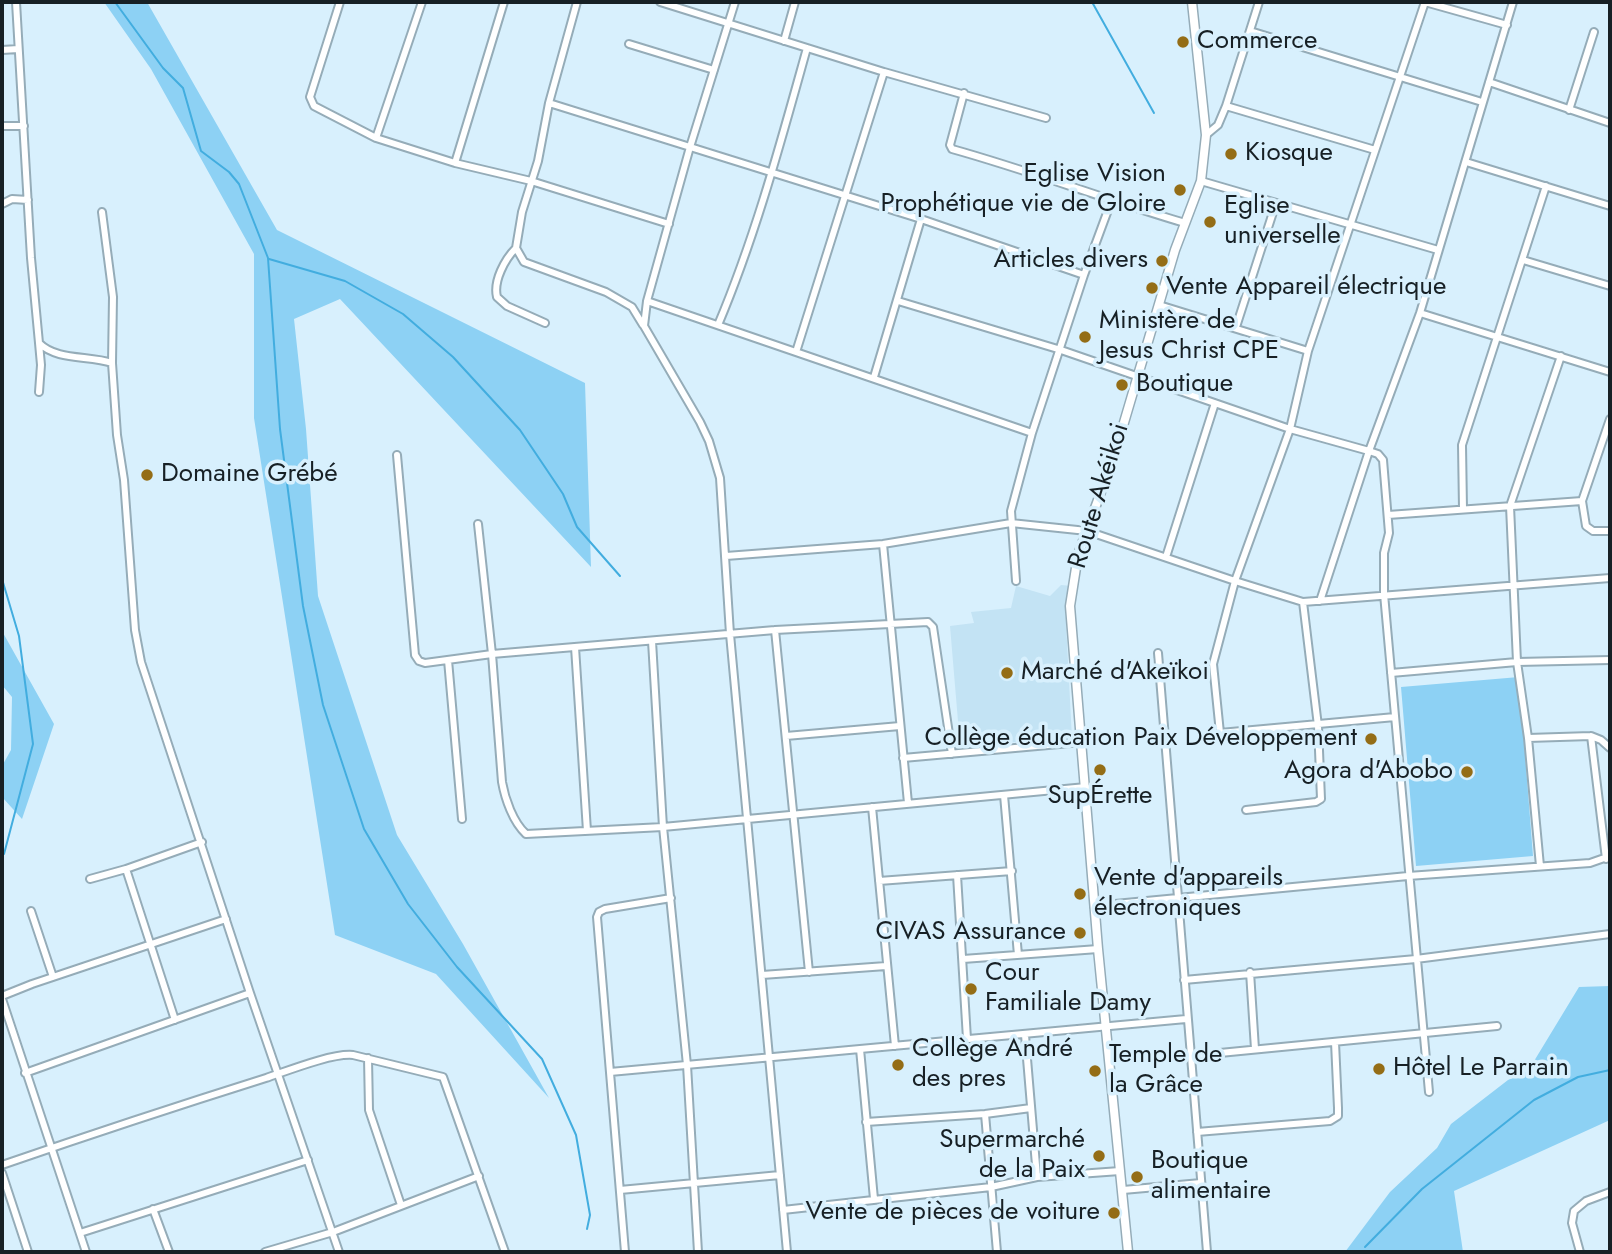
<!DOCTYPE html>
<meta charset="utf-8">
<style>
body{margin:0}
#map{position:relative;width:1612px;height:1254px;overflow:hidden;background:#d8f0fd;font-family:Jost,sans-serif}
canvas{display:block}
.frame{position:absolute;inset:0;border:4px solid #172025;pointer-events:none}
</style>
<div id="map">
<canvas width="1612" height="1254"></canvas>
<div class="frame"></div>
</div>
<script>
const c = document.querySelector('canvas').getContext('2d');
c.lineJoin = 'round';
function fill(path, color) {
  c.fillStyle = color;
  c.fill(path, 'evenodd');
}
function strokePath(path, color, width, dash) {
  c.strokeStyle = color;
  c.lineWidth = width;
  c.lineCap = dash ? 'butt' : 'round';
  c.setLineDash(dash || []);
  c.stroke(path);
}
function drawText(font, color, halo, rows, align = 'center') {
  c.font = font + ' Jost,sans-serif';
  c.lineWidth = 7;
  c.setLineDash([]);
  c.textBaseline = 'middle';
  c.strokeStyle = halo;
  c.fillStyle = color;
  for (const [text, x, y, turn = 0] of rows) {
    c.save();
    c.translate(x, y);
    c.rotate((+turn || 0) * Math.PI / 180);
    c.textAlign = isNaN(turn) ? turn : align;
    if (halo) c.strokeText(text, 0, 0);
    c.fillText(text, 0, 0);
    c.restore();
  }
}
const built = new Path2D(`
 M 1061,585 L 1072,586 L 1065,603 L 1072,739 L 960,745 L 950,626 L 974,623 L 971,612 L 1011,608 L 1016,586 L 1050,596 Z`);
const green = new Path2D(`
 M 104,2 L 147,2 L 277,230 L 585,383 L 591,567 L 340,299 L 294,319 L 306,429 L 318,596 L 397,835 L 463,944 L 549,1098 L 436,974 L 335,935 L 254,418 L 254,254 L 151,69 Z
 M 2,631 L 54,724 L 22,819 L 2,797 L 2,766 L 11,750 L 12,697 L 2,685 Z
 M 1519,677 L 1533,856 L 1416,866 L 1401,687 Z
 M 1610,986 L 1610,1120 L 1454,1191 L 1463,1252 L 1345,1252 L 1390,1192 L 1437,1148 L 1451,1124 L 1508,1080 L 1528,1071 L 1579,987 Z`);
const stream = new Path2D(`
 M 115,2 L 163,68 L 183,88 L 201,151 L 229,172 L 239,184 L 268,258 L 280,429 L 303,606 L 323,705 L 364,829 L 408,904 L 457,967 L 542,1059 L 576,1135 L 590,1215 L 587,1229
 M 1092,2 L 1154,113
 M 269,259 L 345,281 L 403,314 L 453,357 L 520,430 L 563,494 L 577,527 L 620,576
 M 2,579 L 19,636 L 33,744 L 4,854
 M 1365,1247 L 1422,1189 L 1534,1100 L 1578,1077 L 1610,1070`);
const minor = new Path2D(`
 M 16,2 L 31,258 L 39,343 C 57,361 89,355 112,363 L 117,435 L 124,480 L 135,630 L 141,662 L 250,993 L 339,1252
 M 340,2 L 310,97 L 314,106 L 376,138 L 455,163 L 531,181 L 669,224
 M 577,2 L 549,103 L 538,161 L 522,212 L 516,248 L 524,262 L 606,292 L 632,307 L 643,325
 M 660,2 L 884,72 L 1046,118
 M 735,2 L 690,147 L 647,301 L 644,326 L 700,422 L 709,441 L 720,478 L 730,634 L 787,1252
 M 1425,2 L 1507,25
 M 1250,31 L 1482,102
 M 784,41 L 795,2
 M 629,44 L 714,70
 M 2,50 L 18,49
 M 1489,82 L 1610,123
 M 964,93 L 950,145 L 952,149 C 1031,171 1107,200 1185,223
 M 549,103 L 921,219 L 1084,275
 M 1226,106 L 1259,2
 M 1569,110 L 1594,32
 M 2,126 L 24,126
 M 1206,135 L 1218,125 L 1226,106 L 1375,150
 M 376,138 L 422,2
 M 1466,162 L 1610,206
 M 455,163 L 504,2
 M 1201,181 L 1438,250
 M 2,204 L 12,199 L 28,200
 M 102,212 L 113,297 L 112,363
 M 516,248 C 505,259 493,281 497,297 L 507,306 L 545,323
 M 1523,260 L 1610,286
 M 647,301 L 1032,433 L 1084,275 L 1111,202
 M 898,301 L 1061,350 L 1290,429 L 1369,451 L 1420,313 L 1513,2
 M 1159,305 L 1308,351
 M 1420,313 L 1610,372
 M 718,325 C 756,235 781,141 807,48
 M 1236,327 L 1276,203
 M 39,343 L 41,365 L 39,392
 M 796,352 L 884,72
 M 874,377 L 921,219
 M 397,455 L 415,655 L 419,661 L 425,663 L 492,654 L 775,630 L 928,622 L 933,627 L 952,754
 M 1582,501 L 1586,526 L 1593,531 L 1609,531
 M 1463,509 L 1462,445 L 1546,186
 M 1388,515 L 1582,501 L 1610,419
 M 478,524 L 492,654 L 502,782 C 505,799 513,822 526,834 L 663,827 L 1086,787
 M 883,544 L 908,803
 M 726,556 L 883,544 L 1011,523 L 1087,531 L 1235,581 L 1303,602 L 1610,578
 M 1166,557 L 1215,403
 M 1016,581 L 1011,511 L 1032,433
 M 1320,601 L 1369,451 L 1378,454 L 1383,460 L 1389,533 L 1384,553 L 1384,594 L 1429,1092
 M 775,630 L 809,972
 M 652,641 L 663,827 L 687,1065 L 698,1252
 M 575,647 L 587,831
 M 1158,653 L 1207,1252
 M 448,660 L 462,819
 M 1391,673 L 1517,662 L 1610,660
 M 1395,717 L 1220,733 L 1213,664 L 1235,581 L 1290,429 L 1308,351 L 1425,2
 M 786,736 L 900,726
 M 1591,736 L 1606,859
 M 1528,738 L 1591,736 L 1601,740 L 1610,748
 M 903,758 L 1082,742
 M 1004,795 L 1018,955
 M 872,807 L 895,1046
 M 1246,810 L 1316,802 L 1321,799 L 1318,726 L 1303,602
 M 1540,866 L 1528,738 L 1517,662 L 1510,506 L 1561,356
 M 126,869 L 202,842
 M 957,875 L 967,1039
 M 90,879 L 126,869 L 175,1020
 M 879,881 L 1012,871
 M 1094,906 L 1408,876 L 1590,863 L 1610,856
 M 31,911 L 53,977
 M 963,959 L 1098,949
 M 1250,972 L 1255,1049
 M 762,975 L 886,966
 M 1184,980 L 1416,959 L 1610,934
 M 2,996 L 32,984 L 226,919
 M 2,999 L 86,1252
 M 1025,1035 L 1037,1177
 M 860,1049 L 874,1199
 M 1189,1056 L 1497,1026
 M 368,1058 L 369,1110 L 401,1205
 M 610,1072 L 1186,1019
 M 25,1073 L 250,993
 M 985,1114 L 997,1252
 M 866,1122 L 985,1114 L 1031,1108
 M 1197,1132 L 1330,1121 L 1338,1116 L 1338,1108 L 1335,1042
 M 2,1165 C 89,1135 177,1106 266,1078 C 287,1071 332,1053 353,1055 L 443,1077 L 505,1252
 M 2,1173 L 28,1252
 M 620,1190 L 780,1175
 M 1123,1190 L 1201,1183
 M 153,1209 L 169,1252
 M 783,1210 L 991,1187 L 1037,1177 L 1120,1171
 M 80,1233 L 308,1160
 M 265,1252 L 333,1232 L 479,1176
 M 625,1252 L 597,917 L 599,912 L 605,909 L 671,898
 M 1580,1252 L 1572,1223 L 1574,1211 L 1586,1201 L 1610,1192`);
const tertiary = new Path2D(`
 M 1128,1252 L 1098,949 L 1070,606 L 1078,555 L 1115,453 L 1175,250 L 1201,181 L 1206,135 L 1192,2`);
const markers = [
 [1183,42,7,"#946d16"],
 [1231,154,7,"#946d16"],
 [1180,190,7,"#946d16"],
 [1210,222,7,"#946d16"],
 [1162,261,7,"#946d16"],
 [1152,288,7,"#946d16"],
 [1085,337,7,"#946d16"],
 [1122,385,7,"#946d16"],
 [147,475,7,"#946d16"],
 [1007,673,7,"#946d16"],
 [1371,739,7,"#946d16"],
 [1100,770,7,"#946d16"],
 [1467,772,7,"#946d16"],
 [1080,894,7,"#946d16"],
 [1080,933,7,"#946d16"],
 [971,989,7,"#946d16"],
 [898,1065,7,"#946d16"],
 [1379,1069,7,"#946d16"],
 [1095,1071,7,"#946d16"],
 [1099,1156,7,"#946d16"],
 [1137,1177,7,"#946d16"],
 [1114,1213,7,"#946d16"]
];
const poiNames = [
 ["Commerce",1197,42],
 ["Kiosque",1245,154],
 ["Eglise Vision",1166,175,"right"],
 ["Prophétique vie de Gloire",1166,205,"right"],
 ["Eglise",1224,207],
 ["universelle",1224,237],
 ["Articles divers",1148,261,"right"],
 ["Vente Appareil électrique",1166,288],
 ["Ministère de",1099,322],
 ["Jesus Christ CPE",1099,352],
 ["Boutique",1136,385],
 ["Domaine Grébé",161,475],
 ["Marché d'Akeïkoi",1021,673],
 ["Collège éducation Paix Développement",1357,739,"right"],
 ["Agora d'Abobo",1453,772,"right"],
 ["SupÉrette",1100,797,"center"],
 ["Vente d'appareils",1094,879],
 ["électroniques",1094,909],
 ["CIVAS Assurance",1066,933,"right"],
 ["Cour",985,974],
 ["Familiale Damy",985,1004],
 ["Collège André",912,1050],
 ["des pres",912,1080],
 ["Temple de",1109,1056],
 ["la Grâce",1109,1086],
 ["Hôtel Le Parrain",1393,1069],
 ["Supermarché",1085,1141,"right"],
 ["de la Paix",1085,1171,"right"],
 ["Boutique",1151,1162],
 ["alimentaire",1151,1192],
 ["Vente de pièces de voiture",1100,1213,"right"]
];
const streetNames = [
 ["Route Akéikoi",1100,496,-73]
];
fill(built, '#c3e3f4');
fill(green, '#8dd1f4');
strokePath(stream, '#42addf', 2);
strokePath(minor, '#95acb8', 10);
strokePath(tertiary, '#95acb8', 11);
strokePath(minor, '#fff', 6);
strokePath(tertiary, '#fff', 8);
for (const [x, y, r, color] of markers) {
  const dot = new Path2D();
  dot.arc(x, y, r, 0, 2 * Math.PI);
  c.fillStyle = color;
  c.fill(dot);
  strokePath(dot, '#d8f0fd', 2.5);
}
drawText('26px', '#172025', '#d8f0fd', poiNames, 'left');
drawText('26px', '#172025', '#d8f0fd', streetNames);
</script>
